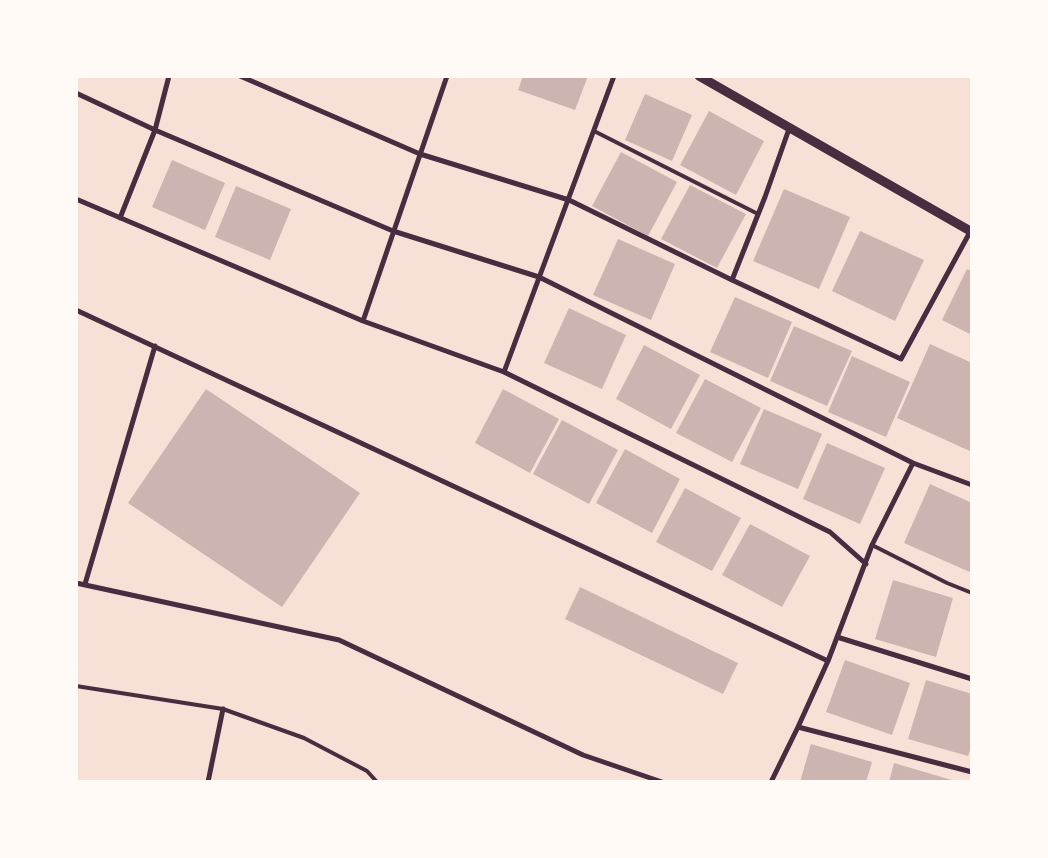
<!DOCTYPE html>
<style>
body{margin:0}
#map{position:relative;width:1048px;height:858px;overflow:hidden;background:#f7e1d7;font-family:"Space Grotesk",sans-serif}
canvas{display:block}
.frame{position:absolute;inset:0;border:78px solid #fffaf5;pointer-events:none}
</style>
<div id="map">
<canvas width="1048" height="858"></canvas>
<div class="frame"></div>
</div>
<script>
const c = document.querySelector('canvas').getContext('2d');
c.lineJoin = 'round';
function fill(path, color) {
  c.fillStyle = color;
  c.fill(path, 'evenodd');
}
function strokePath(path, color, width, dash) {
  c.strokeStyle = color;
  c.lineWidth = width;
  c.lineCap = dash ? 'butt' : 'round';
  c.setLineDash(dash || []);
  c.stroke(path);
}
const building = new Path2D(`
 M 523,76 L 588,76 L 575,110 L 518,90 Z
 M 645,94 L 692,115 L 672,161 L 625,140 Z
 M 709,111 L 764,141 L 736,195 L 680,165 Z
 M 621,152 L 677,182 L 648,236 L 592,206 Z
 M 172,160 L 225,183 L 205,230 L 152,207 Z
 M 690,185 L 746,214 L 717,268 L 661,239 Z
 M 236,186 L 291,209 L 270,260 L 215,237 Z
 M 784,189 L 850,217 L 819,289 L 753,261 Z
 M 860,231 L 924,260 L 895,321 L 832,291 Z
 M 618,239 L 675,264 L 651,320 L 593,295 Z
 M 967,269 L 972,271 L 972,335 L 942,320 Z
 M 735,297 L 792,322 L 768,378 L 710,352 Z
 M 569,308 L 626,335 L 602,389 L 544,363 Z
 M 794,326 L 852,351 L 827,406 L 770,381 Z
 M 930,344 L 972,363 L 972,452 L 897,418 Z
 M 644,345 L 700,375 L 671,429 L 616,399 Z
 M 852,356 L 910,382 L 886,437 L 828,412 Z
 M 705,379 L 761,408 L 732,462 L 676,433 Z
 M 206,389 L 360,493 L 282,607 L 128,503 Z
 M 503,389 L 559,419 L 530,473 L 475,443 Z
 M 764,409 L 822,434 L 798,489 L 740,464 Z
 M 562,420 L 618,450 L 589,504 L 533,474 Z
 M 827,443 L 885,468 L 860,524 L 803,499 Z
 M 625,449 L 680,479 L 652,533 L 596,503 Z
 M 930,484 L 972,503 L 972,573 L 904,543 Z
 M 685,488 L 741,518 L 712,571 L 656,542 Z
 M 750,524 L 810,556 L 782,607 L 722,575 Z
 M 893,580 L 953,598 L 936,657 L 875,639 Z
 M 580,587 L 738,663 L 723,694 L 565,619 Z
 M 845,660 L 910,683 L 892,735 L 826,712 Z
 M 926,680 L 972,694 L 972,745 L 968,756 L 908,739 Z
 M 811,744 L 872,762 L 866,782 L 800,782 Z
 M 894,763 L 955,781 L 954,782 L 889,782 Z`);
const service = new Path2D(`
 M 594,131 L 758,214
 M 872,545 L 947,583 L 972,593
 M 76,686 L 223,709 L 304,738 L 367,771 L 377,782`);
const minor = new Path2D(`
 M 240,76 L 420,154 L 569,200 L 732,280 L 901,359 L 970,232
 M 76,93 L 155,130 L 393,231 L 539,277 L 913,463 L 972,485
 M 76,199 L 363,321 L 504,372 L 830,532 L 866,564
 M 120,218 L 155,130 L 169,76
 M 732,280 L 765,197 L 789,129
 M 76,310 L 828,661
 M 363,321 L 447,76
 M 504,372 L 614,76
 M 76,583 L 339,640 L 583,755 L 662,782
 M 85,584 L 155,346
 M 837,637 L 972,679
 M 798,727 L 972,772
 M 208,782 L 223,709
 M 771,782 L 798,727 L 828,661 L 872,545 L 913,463`);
const tertiary = new Path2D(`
 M 699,76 L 972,232`);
fill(building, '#ccb4b1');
strokePath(service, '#4a2c40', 4);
strokePath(minor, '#4a2c40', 5);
strokePath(tertiary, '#4a2c40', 9);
</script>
